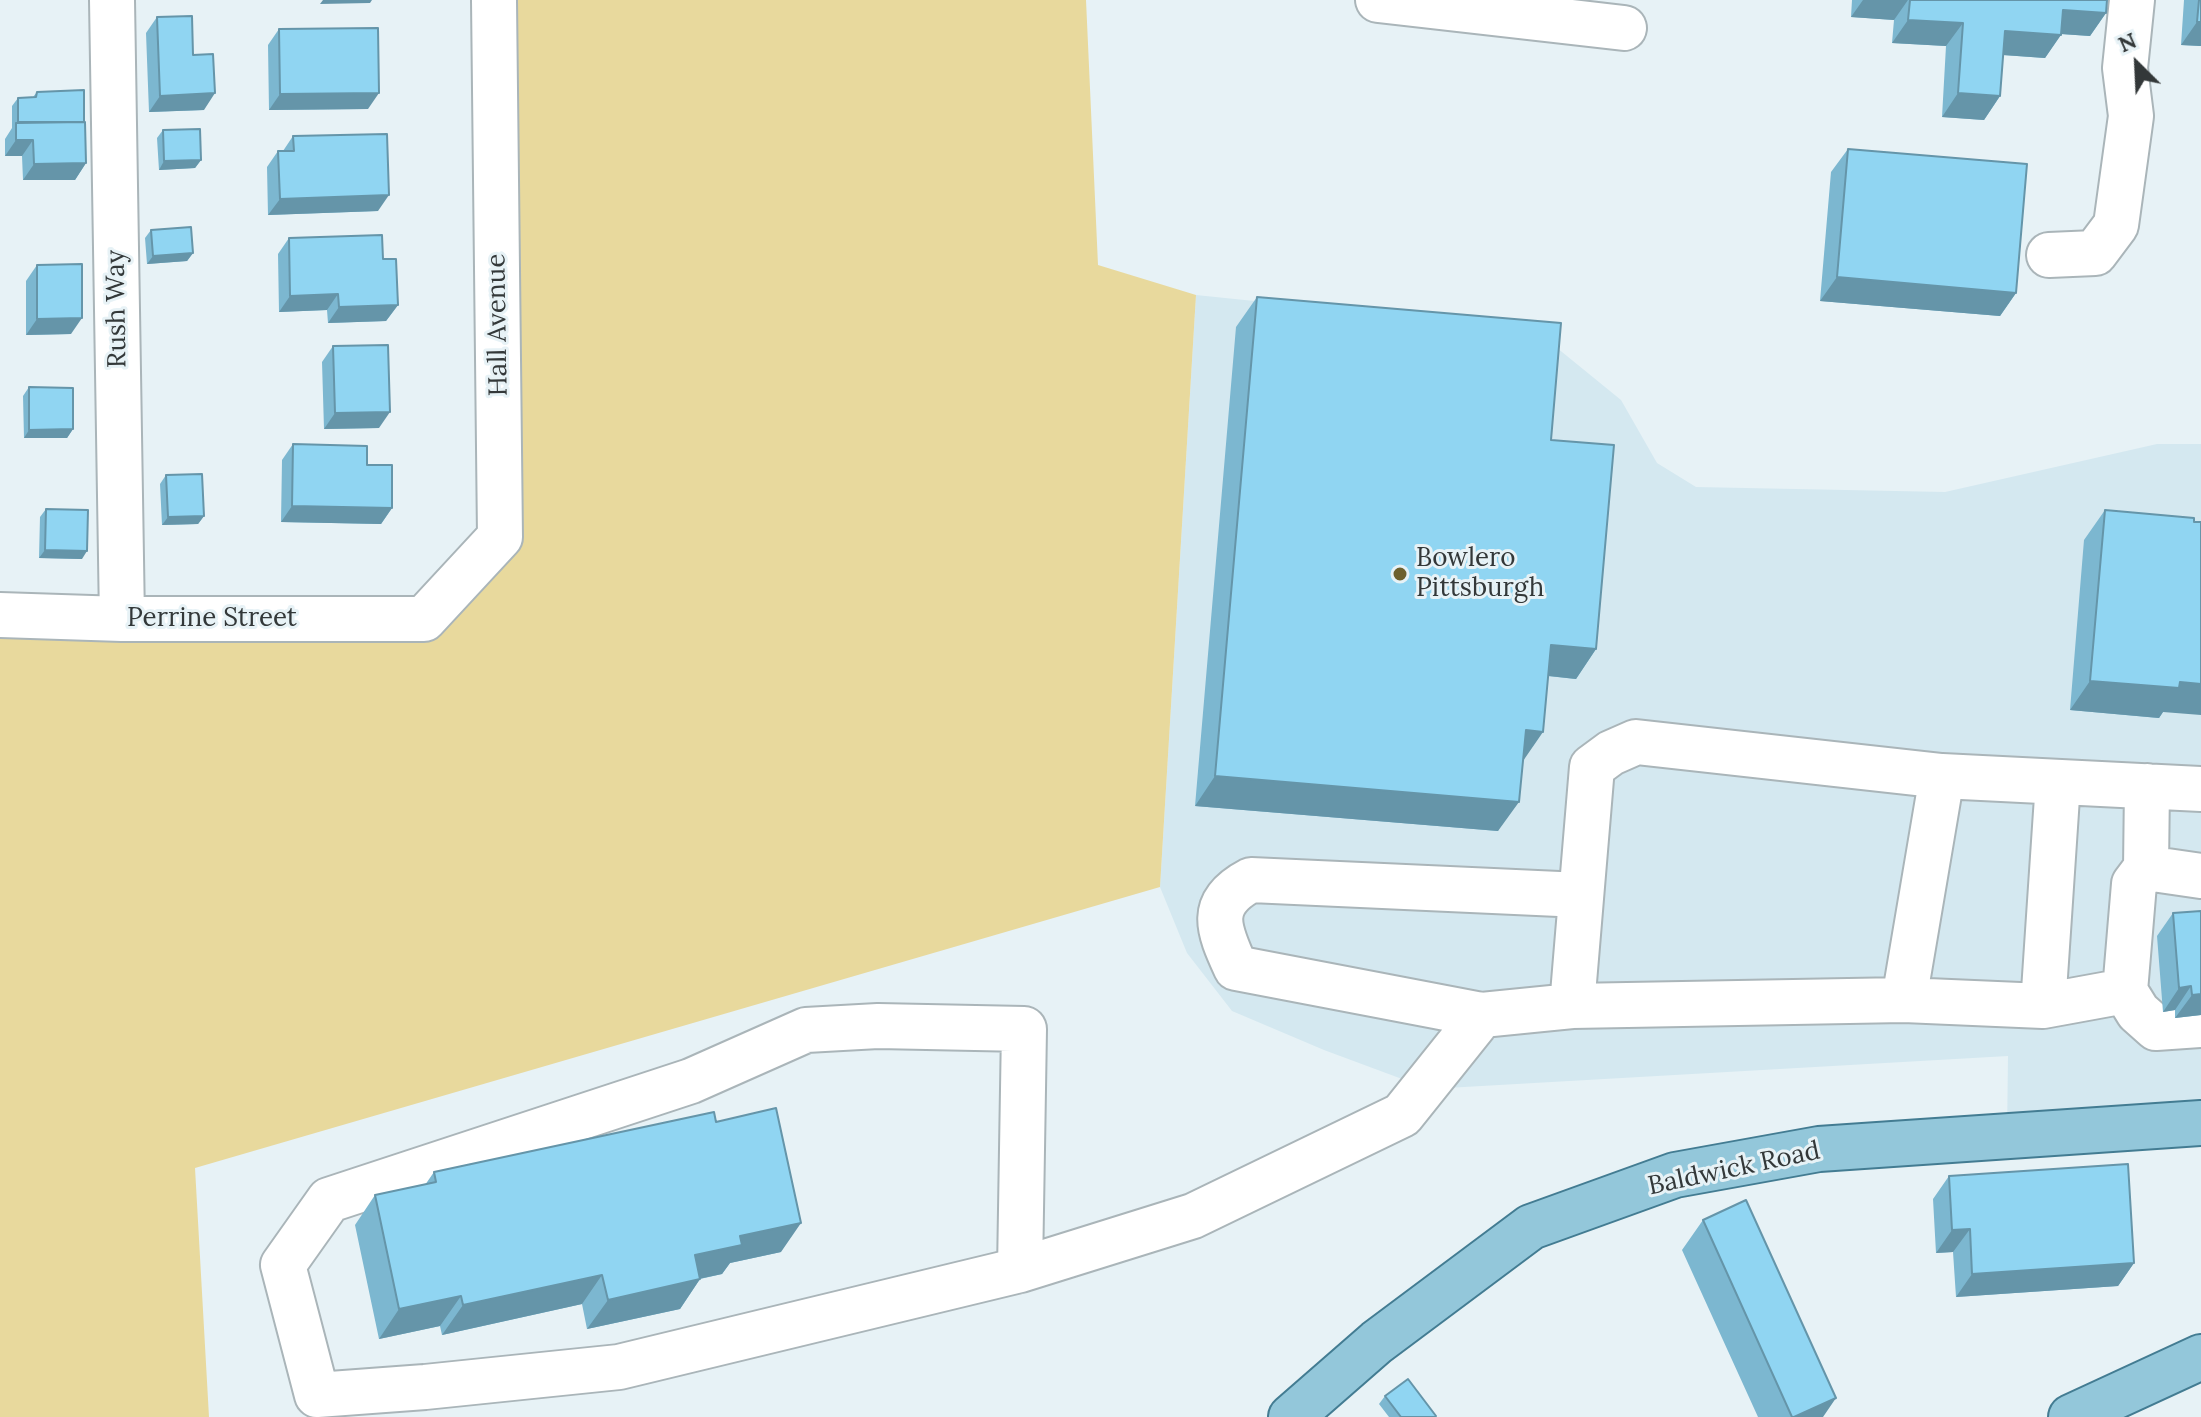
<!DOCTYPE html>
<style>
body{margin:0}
#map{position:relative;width:2201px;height:1417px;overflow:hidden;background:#e7f2f6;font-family:Lora,serif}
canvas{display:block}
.north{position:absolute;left:2097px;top:24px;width:80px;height:80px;-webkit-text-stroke:6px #e7f2f6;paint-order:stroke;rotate:336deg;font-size:22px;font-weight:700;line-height:32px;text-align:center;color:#333839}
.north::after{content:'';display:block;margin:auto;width:28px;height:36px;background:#333839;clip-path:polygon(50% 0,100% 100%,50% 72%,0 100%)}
</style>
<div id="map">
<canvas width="2201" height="1417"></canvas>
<div class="north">N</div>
</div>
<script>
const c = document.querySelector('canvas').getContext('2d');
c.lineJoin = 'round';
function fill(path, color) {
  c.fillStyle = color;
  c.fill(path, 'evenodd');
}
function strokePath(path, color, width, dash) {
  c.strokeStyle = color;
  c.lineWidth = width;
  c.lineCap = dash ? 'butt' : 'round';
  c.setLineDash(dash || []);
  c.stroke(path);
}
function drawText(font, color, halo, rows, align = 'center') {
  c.font = font + ' Lora,serif';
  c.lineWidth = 6;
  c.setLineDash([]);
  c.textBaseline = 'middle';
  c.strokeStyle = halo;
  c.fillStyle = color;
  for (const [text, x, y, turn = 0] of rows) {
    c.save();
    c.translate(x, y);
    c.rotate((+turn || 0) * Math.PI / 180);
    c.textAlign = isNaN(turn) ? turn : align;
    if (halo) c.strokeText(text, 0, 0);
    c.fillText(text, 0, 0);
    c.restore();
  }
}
const built = new Path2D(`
 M 1196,295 L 1535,330 L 1621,400 L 1657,463 L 1696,487 L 1945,492 L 2157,444 L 2201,444 L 2201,1123 L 2007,1136 L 2008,1056 L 1429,1089 L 1324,1050 L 1232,1011 L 1187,953 L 1160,887 Z`);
const green = new Path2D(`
 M 493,0 L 1086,0 L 1098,265 L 1196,295 L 1160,887 L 195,1168 L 209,1417 L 0,1417 L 0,602 L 448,599 L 498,509 Z`);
const minor = new Path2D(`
 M 112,0 L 122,619
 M 1378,0 L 1624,28
 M 2049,255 L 2095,253 L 2116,225 L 2131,116 L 2125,68 L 2132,0
 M 0,615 L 122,619 L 424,619 L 500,537 L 494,0
 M 2058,782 L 2043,1006 L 2125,991
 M 2147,786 L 2146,868 L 2134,884 L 2125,991 L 2138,1012 L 2156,1028 L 2201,1025
 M 2146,868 L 2201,876
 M 1904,1000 L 2043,1006
 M 1572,1006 L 1592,767 L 1611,753 L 1636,742 L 1942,776
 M 1482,1015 L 1236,968 C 1218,929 1207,903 1251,880 L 1581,895
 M 878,1026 L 1024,1029 L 1020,1270 L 619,1367 L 425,1387 L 317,1395 L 283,1265 L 329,1200 L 691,1081 L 806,1030 Z
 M 1020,1270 L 1193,1216 L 1402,1115 L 1482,1015 L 1572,1006 L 1904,1000 L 1942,776 L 2201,789`);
const major = new Path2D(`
 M 1291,1417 L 1377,1342 L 1531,1227 L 1675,1175 L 1819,1149 L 2201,1123
 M 2071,1417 L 2201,1357`);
const wall = new Path2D(`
 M 1852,0 L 2107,0 L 2106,13 L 2090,36 L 2061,34 L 2045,58 L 2003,55 L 2000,96 L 1984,120 L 1942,117 L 1946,46 L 1892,43 L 1894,20 L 1851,17 Z
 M 2184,0 L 2201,0 L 2201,46 L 2181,45 Z
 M 157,17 L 193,55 L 204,110 L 149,112 L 146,33 Z
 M 279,29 L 368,109 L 269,110 L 268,45 Z
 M 37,92 L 84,122 L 86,163 L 75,180 L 23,180 L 22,156 L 5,156 L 5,139 L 12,128 L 12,106 L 18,98 L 33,97 Z
 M 163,130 L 201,160 L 195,168 L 159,170 L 157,138 Z
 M 293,136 L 378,211 L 268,215 L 267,167 L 278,151 L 283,151 Z
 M 1848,149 L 2016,293 L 2000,316 L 1820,301 L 1831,172 Z
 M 151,230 L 193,253 L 187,261 L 147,264 L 145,238 Z
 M 289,238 L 383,259 L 398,305 L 386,321 L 328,323 L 327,310 L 279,312 L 278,254 Z
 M 37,265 L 71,334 L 26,335 L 26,281 Z
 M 1257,297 L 1551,440 L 1596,649 L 1576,679 L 1548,676 L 1523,761 L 1498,831 L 1195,806 L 1236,327 Z
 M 333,346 L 379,428 L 324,429 L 322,362 Z
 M 29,387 L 73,429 L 67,438 L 24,438 L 23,396 Z
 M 293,444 L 367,465 L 392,508 L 381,524 L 281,522 L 282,460 Z
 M 166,475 L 204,516 L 198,524 L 162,525 L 160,484 Z
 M 46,509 L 82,559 L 39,558 L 40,517 Z
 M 2105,510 L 2163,712 L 2159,718 L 2070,710 L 2084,540 Z
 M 2173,913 L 2201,1015 L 2175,1018 L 2175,1010 L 2163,1012 L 2157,936 Z
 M 716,1122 L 781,1252 L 730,1263 L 722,1274 L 700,1279 L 680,1309 L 587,1329 L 582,1304 L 442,1335 L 440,1326 L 379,1339 L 355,1225 L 375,1195 L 425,1185 L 434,1172 Z
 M 1949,1176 L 2134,1263 L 2118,1286 L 1956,1297 L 1953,1252 L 1936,1253 L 1933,1199 Z
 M 1703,1220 L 1823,1417 L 1758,1417 L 1682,1250 Z
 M 1385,1396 L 1436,1417 L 1389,1417 L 1379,1404 Z`);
const shadedWall = new Path2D(`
 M 323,0 L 372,0 L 370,3 L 320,4 Z
 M 1863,0 L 1908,0 L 1894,20 L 1851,17 Z
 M 2063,10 L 2106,13 L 2090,36 L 2047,33 Z
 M 1908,20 L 1963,23 L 1946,46 L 1892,43 Z
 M 2197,22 L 2201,22 L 2201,46 L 2181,45 Z
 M 2005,31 L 2061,35 L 2045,58 L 1989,54 Z
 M 215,93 L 204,110 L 149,112 L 160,96 Z
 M 379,93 L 368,109 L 269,110 L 280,94 Z
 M 1958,93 L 2000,96 L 1984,120 L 1942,117 Z
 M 16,140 L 33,140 L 22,156 L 5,156 Z
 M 201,160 L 195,168 L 159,170 L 164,161 Z
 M 86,163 L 75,180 L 23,180 L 34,164 Z
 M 389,195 L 378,211 L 268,215 L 280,199 Z
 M 193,253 L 187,261 L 147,264 L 153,256 Z
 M 1837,277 L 2016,293 L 2000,316 L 1820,301 Z
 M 338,294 L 327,310 L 279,312 L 290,296 Z
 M 398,305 L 386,321 L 328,323 L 339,307 Z
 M 82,318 L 71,334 L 26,335 L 37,319 Z
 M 390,412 L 379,428 L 324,429 L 335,413 Z
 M 73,429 L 67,438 L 24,438 L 29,430 Z
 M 292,506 L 392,508 L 381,524 L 281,522 Z
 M 204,516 L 198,524 L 162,525 L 168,517 Z
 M 45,550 L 87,551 L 82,559 L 39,558 Z
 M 1551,645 L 1596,649 L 1576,679 L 1531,674 Z
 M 2090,681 L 2180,682 L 2201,684 L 2201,715 L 2163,712 L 2159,718 L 2070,710 Z
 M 1526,730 L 1543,732 L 1523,761 Z
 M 1215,776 L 1519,802 L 1498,831 L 1195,806 Z
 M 2191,986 L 2175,1010 L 2163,1012 L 2179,988 Z
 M 2201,994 L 2201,1015 L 2175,1018 L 2192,995 Z
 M 801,1223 L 781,1252 L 730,1263 L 722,1274 L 675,1284 L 695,1255 L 740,1236 Z
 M 1970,1229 L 1953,1252 L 1936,1253 L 1952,1230 Z
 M 2134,1263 L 2118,1286 L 1956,1297 L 1972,1274 Z
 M 602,1275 L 582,1304 L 442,1335 L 463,1305 Z
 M 700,1279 L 680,1309 L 587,1329 L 608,1300 Z
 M 461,1296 L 440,1326 L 379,1339 L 399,1309 Z
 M 1836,1398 L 1823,1417 L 1794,1417 Z`);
const building = new Path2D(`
 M 1910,0 L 2107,0 L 2106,13 L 2063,10 L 2061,35 L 2005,31 L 2000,96 L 1958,93 L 1963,23 L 1908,20 Z
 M 2199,0 L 2201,0 L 2201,22 L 2197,22 Z
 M 192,16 L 193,55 L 213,54 L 215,93 L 160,96 L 157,17 Z
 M 378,28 L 379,93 L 280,94 L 279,29 Z
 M 84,90 L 84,122 L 18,122 L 18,98 L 36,97 L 37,92 Z
 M 85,122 L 86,163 L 34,164 L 33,140 L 16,140 L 16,123 Z
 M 200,129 L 201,160 L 164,161 L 163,130 Z
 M 387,134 L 389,195 L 280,199 L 278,151 L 294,151 L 293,136 Z
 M 1848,149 L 2027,164 L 2016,293 L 1837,277 Z
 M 191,227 L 193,253 L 153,256 L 151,230 Z
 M 382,235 L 383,259 L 396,259 L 398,305 L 339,307 L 338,294 L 290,296 L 289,238 Z
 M 82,264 L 82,318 L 37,319 L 37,265 Z
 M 1257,297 L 1561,323 L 1551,440 L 1614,445 L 1596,649 L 1551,645 L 1543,732 L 1526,730 L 1519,802 L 1215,776 Z
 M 388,345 L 390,412 L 335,413 L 333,346 Z
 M 29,387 L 73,388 L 73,429 L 29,430 Z
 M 293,444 L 367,446 L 367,465 L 392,465 L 392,508 L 292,506 Z
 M 202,474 L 204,516 L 168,517 L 166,475 Z
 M 46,509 L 88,510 L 87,551 L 45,550 Z
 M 2105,510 L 2194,518 L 2194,522 L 2201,522 L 2201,684 L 2180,682 L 2179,688 L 2090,681 Z
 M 2201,911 L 2201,994 L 2192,995 L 2191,986 L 2179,988 L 2173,913 Z
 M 776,1108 L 801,1223 L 740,1236 L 742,1245 L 695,1255 L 700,1279 L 608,1300 L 602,1275 L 463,1305 L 461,1296 L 399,1309 L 375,1195 L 436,1182 L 434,1172 L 714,1112 L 716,1122 Z
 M 2128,1164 L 2134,1263 L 1972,1274 L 1970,1229 L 1952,1230 L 1949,1176 Z
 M 1746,1200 L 1836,1398 L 1794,1417 L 1792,1417 L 1703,1220 Z
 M 1408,1379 L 1436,1416 L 1435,1417 L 1401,1417 L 1385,1396 Z`);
const markers = [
 [1400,574,8,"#6d602d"]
];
const streetNames = [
 ["Rush Way",117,309,-91],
 ["Hall Avenue",498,325,-91],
 ["Perrine Street",212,619],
 ["Baldwick Road",1734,1169,-12]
];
const poiNames = [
 ["Bowlero",1416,559],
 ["Pittsburgh",1416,589]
];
fill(built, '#d4e8f0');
fill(green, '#e8d99d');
strokePath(minor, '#aab5b9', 48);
strokePath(major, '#437c92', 48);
strokePath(minor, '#fff', 44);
strokePath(major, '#93c7da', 44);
fill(wall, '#7cb7d0');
fill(shadedWall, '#6595a9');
fill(building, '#90d5f2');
strokePath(building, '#6595a9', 2);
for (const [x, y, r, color] of markers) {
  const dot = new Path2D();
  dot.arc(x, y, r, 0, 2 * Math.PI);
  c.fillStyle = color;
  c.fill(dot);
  strokePath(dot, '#e7f2f6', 3);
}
drawText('26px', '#333839', '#e7f2f6', streetNames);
drawText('26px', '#333839', '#e7f2f6', poiNames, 'left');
</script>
